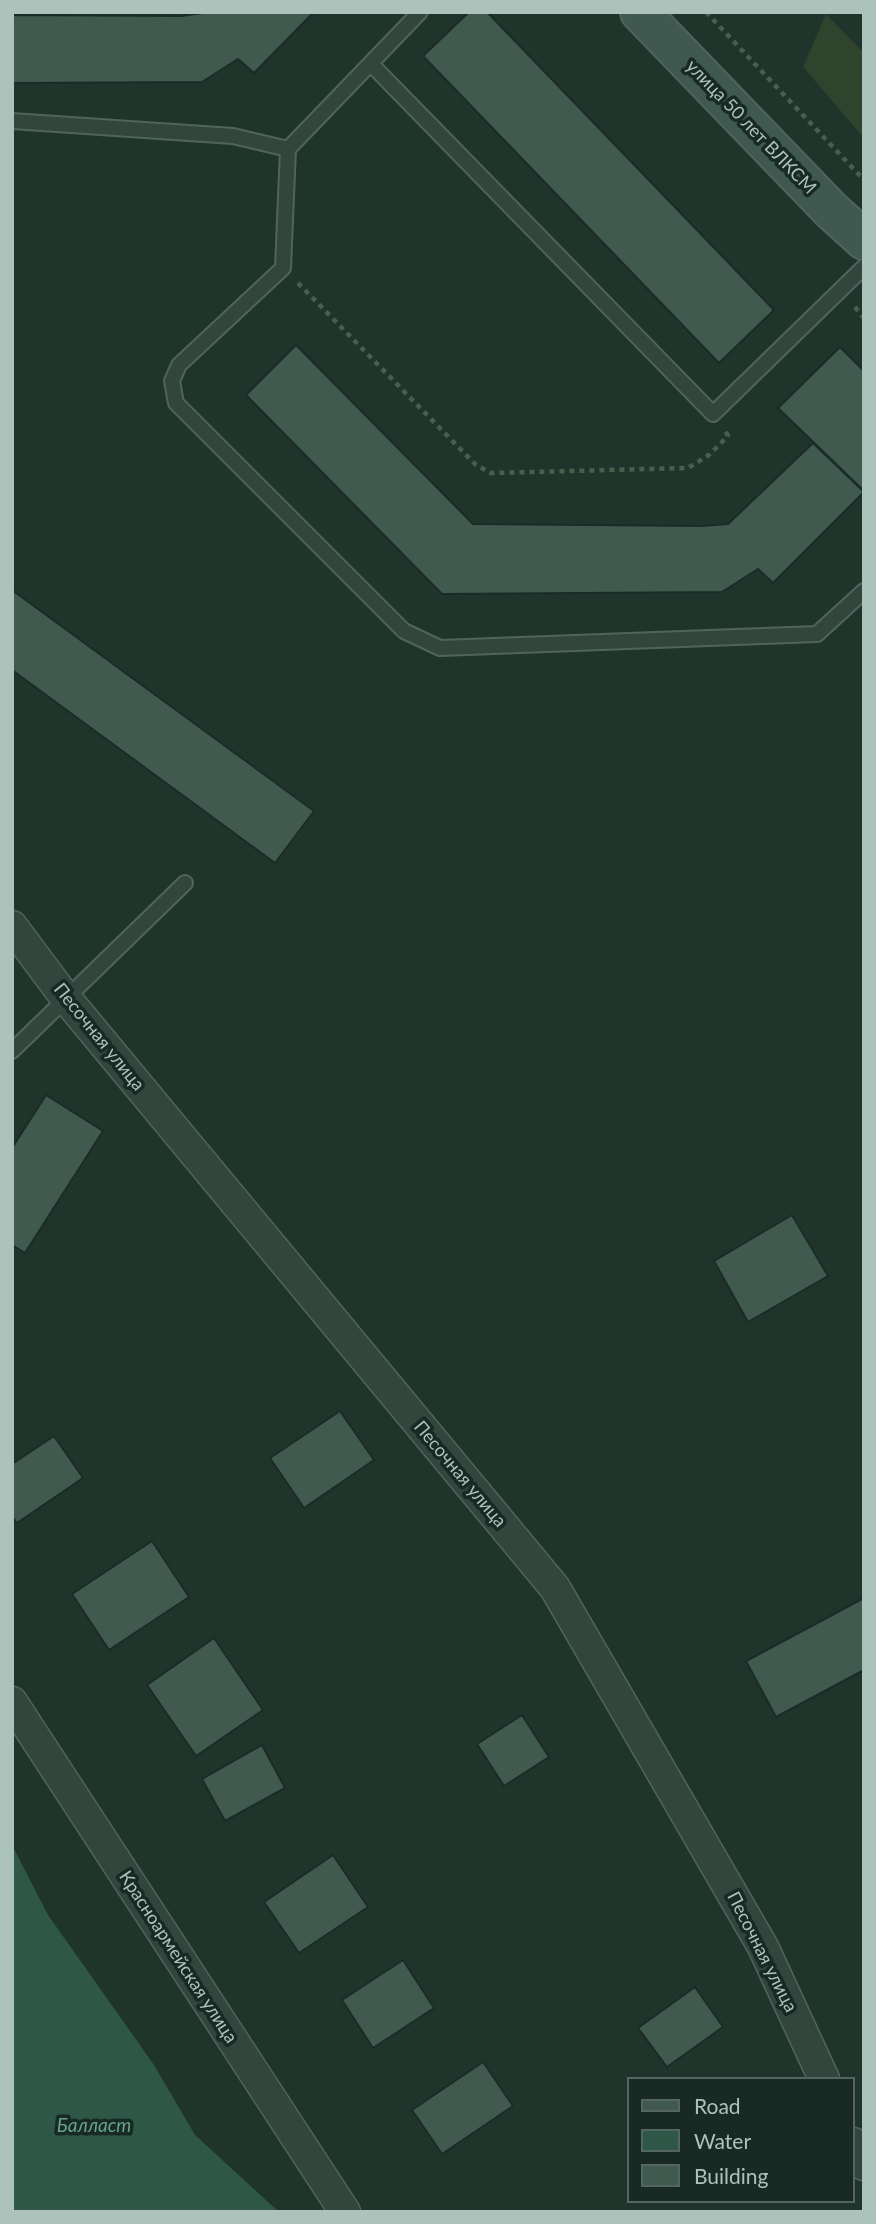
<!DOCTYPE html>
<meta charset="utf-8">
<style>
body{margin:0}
#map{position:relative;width:876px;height:2224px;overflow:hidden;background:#1f352c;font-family:Lato,sans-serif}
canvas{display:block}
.frame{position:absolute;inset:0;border:14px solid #acc3bb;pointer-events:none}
.legend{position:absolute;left:627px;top:2077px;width:228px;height:126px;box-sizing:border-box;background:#182a23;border:2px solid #536760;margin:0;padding:9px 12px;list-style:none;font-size:21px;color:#acc3bb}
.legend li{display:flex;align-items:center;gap:14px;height:35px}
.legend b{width:35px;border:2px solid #536760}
</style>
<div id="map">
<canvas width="876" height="2224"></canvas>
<div class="frame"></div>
<ul class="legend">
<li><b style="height:9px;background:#405950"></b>Road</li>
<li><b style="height:19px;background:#2e5747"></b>Water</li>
<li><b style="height:19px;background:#405a50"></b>Building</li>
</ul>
</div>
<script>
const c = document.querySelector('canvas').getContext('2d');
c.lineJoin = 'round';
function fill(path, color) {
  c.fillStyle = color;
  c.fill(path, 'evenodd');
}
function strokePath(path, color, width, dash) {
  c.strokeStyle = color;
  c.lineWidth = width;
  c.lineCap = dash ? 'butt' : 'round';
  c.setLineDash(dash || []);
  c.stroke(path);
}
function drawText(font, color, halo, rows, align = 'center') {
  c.font = font + ' Lato,sans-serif';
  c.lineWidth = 7;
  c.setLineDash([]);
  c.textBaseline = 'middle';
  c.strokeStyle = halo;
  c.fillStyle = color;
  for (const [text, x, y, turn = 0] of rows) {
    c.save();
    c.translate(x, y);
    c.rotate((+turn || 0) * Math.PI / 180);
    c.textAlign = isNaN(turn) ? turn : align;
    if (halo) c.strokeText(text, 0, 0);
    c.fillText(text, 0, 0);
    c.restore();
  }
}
const green = new Path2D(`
 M 826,14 L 864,53 L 864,138 L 803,67 Z`);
const water = new Path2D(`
 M 12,1845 L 48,1915 L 154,2065 L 195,2135 L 279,2212 L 12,2212 Z`);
const building = new Path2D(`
 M 210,12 L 314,12 L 254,73 L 238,59 L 202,82 L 12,83 L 12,15 L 181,16 Z
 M 469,12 L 487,12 L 774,310 L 719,363 L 423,56 Z
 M 296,345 L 473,524 L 701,526 L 728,524 L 813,443 L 864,492 L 773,583 L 758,569 L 722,592 L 442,594 L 246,395 Z
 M 840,347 L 864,371 L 864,491 L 778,408 Z
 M 12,590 L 314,811 L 275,863 L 12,670 Z
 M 46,1095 L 103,1131 L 25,1253 L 12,1245 L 12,1148 Z
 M 792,1215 L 828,1276 L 748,1322 L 714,1261 Z
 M 340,1411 L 374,1460 L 304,1508 L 270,1458 Z
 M 54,1436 L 83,1478 L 17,1523 L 12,1517 L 12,1464 Z
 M 152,1541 L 189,1597 L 109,1650 L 72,1594 Z
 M 864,1598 L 864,1670 L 776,1717 L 746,1661 Z
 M 214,1638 L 263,1710 L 196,1756 L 147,1685 Z
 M 522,1715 L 549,1757 L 504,1786 L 477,1744 Z
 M 262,1745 L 285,1788 L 225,1821 L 202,1779 Z
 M 333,1855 L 368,1907 L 299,1953 L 264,1902 Z
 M 403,1960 L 434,2008 L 373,2048 L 342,2000 Z
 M 695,1987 L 723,2027 L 667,2067 L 638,2028 Z
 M 483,2062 L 513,2106 L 442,2154 L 412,2110 Z`);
const path = new Path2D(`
 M 706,12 L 864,180
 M 298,283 L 476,465 L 491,473 L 688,468 L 709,455 L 728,436 L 725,430
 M 855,307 L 864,318`);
const lane = new Path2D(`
 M 420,12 L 288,149 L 283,268 L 179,365 L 172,381 L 176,403 L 404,631 L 440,648 L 817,634 L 864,591
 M 371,64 L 713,414 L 864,267
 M 12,121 L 233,136 L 288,149
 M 12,1051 L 185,883`);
const street = new Path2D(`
 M 12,926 L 65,997 L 555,1588 L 763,1947 L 824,2079
 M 12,1702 L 345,2212
 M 853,2143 L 864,2165`);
const secondary = new Path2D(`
 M 640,12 L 831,210 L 864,240`);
const streetNames = [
 ["улица 50 лет ВЛКСМ",751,127,46],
 ["Песочная улица",99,1037,51],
 ["Песочная улица",460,1474,50],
 ["Песочная улица",762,1952,63],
 ["Красноармейская улица",178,1957,57]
];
const waterNames = [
 ["Балласт",94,2126]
];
fill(green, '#2f432d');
fill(water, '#2e5747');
fill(building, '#405a50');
strokePath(building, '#1a2c25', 2);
strokePath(lane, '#50645c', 18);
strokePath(street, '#50645c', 33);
strokePath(secondary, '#50645c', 42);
strokePath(path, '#495f4e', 4.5, [5, 5]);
strokePath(lane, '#32463e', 14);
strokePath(street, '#32463e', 30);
strokePath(secondary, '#405950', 38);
drawText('18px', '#acc3bb', '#182a23', streetNames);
drawText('italic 19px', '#65a38a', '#182a23', waterNames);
</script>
